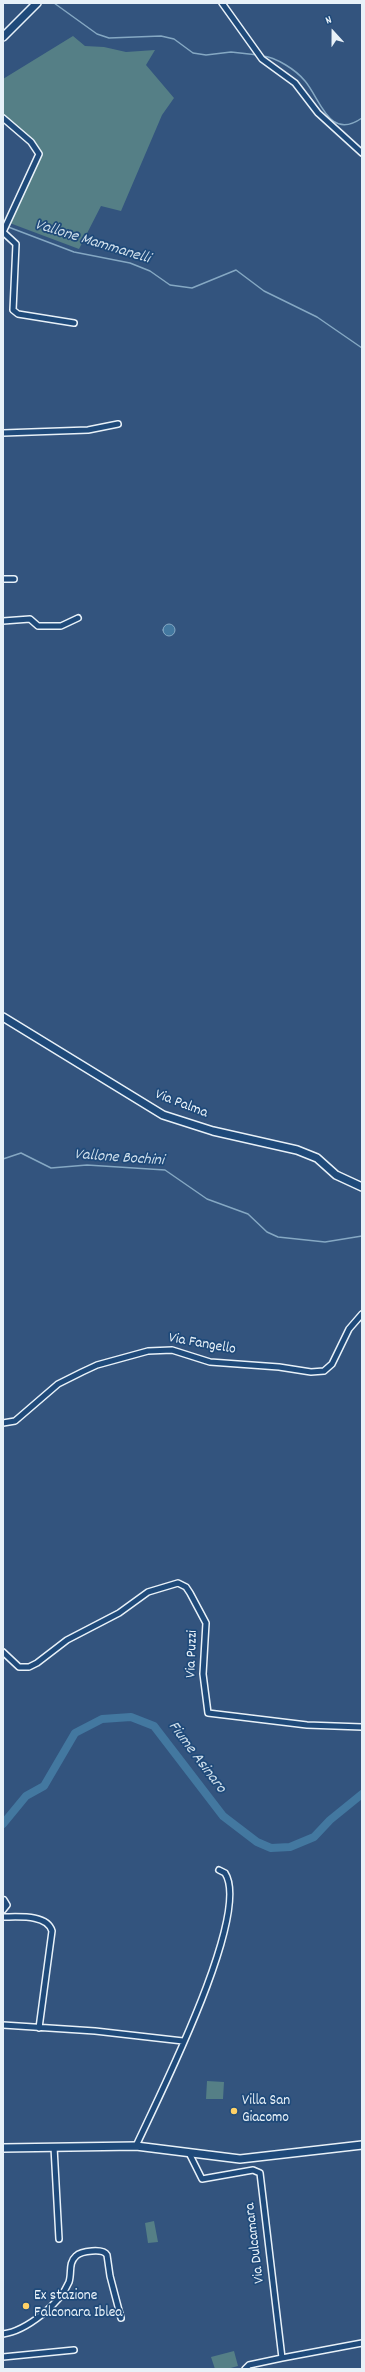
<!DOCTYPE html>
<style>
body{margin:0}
#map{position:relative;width:365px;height:2372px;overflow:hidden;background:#33547e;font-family:Dekko,sans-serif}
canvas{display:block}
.frame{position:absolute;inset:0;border:4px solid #e8f1f8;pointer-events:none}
.north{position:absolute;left:313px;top:12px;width:40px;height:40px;-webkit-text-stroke:3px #1f4a7a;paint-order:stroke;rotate:339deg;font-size:11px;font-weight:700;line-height:16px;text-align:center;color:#e8f1f8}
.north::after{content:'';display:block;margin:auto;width:14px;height:18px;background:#e8f1f8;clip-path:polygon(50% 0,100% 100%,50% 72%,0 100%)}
</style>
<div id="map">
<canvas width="365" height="2372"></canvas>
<div class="frame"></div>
<div class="north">N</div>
</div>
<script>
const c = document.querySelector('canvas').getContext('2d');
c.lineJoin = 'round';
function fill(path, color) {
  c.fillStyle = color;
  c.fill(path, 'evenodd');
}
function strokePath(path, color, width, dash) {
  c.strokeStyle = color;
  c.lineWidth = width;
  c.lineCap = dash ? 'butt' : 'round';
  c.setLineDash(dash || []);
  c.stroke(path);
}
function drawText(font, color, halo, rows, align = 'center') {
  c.font = font + ' Dekko,sans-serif';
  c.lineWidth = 3.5;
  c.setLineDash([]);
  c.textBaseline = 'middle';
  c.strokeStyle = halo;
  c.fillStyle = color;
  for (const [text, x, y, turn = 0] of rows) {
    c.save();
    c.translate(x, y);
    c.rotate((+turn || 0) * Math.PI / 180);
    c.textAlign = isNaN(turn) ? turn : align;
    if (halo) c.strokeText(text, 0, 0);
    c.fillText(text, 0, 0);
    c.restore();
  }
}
const green = new Path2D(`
 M 73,36 L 85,46 L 104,47 L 126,52 L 155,50 L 146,65 L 174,98 L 162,115 L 121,211 L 101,206 L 79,249 L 7,222 L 42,153 L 31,140 L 3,117 L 3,79 Z
 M 207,2081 L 224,2082 L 223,2099 L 206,2099 Z
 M 154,2221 L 158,2242 L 148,2243 L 145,2223 Z
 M 234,2351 L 238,2366 L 227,2369 L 215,2369 L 211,2357 Z`);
const water = new Path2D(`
 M163 630a6 6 0 1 1 12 0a6 6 0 1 1-12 0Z`);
const stream = new Path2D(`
 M 54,3 L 97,34 L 109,38 L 161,36 L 174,39 L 193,53 L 206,55 L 231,52 L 258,55
 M 262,56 C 276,57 296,70 305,81 C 321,100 329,141 362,118
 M 3,225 L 74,252 L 130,263 L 150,271 L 170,285 L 192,288 L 236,270 L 264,291 L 317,317 L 362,348
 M 3,1159 L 21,1153 L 51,1168 L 87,1165 L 165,1170 L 207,1199 L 248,1214 L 267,1232 L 278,1237 L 325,1242 L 362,1236`);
const river = new Path2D(`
 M 3,1824 L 26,1796 L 44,1786 L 75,1733 L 102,1719 L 131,1717 L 154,1726 L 223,1816 L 257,1842 L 271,1848 L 290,1847 L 314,1837 L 330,1820 L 362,1794`);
const street = new Path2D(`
 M 222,3 L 262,59 L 295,83 L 318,113 L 362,153
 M 3,118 L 31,142 L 39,154 L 3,232 L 16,244 L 13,310 L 18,314 L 74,323
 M 3,433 L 88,430 L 118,424
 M 3,579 L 14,579
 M 3,621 L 30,619 L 38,626 L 61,626 L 78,618
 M 3,1423 L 15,1421 L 58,1384 L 82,1372 L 97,1365 L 148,1351 L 172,1350 L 210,1362 L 279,1367 L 311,1372 L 324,1371 L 332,1364 L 349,1329 L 362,1314
 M 3,1652 L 19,1667 L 29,1667 L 37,1663 L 67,1640 L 119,1613 L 148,1592 L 178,1583 L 186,1587 L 190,1593 L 206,1623 L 203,1674 L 208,1713 L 307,1725 L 362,1727
 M 3,1910 L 7,1905 L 4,1900
 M 3,1917 C 18,1917 47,1914 52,1931 L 39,2028
 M 3,2025 L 95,2031 L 183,2041
 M 136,2146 C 157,2100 252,1914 225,1873 L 219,1870
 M 54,2147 L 59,2239
 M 189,2153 L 202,2179 L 253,2170 L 260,2173 L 282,2358 L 249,2365 L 245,2369
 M 3,2334 C 26,2331 60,2304 69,2282 C 72,2273 68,2263 76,2256 C 81,2251 103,2248 107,2255 L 110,2276 L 121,2318
 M 3,2357 L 74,2350
 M 282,2358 L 362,2343`);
const secondary = new Path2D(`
 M 3,37 L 37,3
 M 3,1017 L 163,1115 L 213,1131 L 297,1150 L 317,1158 L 336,1175 L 362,1187
 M 3,2148 L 136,2146 L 240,2159 L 362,2145`);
const markers = [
 [234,2111,4,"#ffd166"],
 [26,2306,4,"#ffd166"]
];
const streetNames = [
 ["Via Palma",181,1105,21],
 ["Via Fangello",202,1345,10],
 ["Via Puzzi",193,1654,-88],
 ["Via Dulcamara",256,2243,-97]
];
const poiNames = [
 ["Villa San",242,2102],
 ["Giacomo",242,2119],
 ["Ex stazione",34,2297],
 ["Falconara Iblea",34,2314]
];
const waterNames = [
 ["Vallone Mammanelli",92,243,17],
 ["Vallone Bochini",119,1159,4],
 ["Fiume Asinaro",196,1758,53]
];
fill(green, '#557f86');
fill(water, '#4378a0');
strokePath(water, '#85a8c3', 1);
strokePath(stream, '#85a8c3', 1.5);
strokePath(river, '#4378a0', 8);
strokePath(street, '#e8f1f8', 8);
strokePath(secondary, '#e8f1f8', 10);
strokePath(street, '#1f4a7a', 5);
strokePath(secondary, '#1f4a7a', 7);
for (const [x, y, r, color] of markers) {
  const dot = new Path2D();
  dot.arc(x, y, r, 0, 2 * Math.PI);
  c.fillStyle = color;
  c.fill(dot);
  strokePath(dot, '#1f4a7a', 1.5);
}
drawText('15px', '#e8f1f8', '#1f4a7a', streetNames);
drawText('15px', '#e8f1f8', '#1f4a7a', poiNames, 'left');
drawText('italic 16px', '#cfdfeb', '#1f4a7a', waterNames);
</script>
